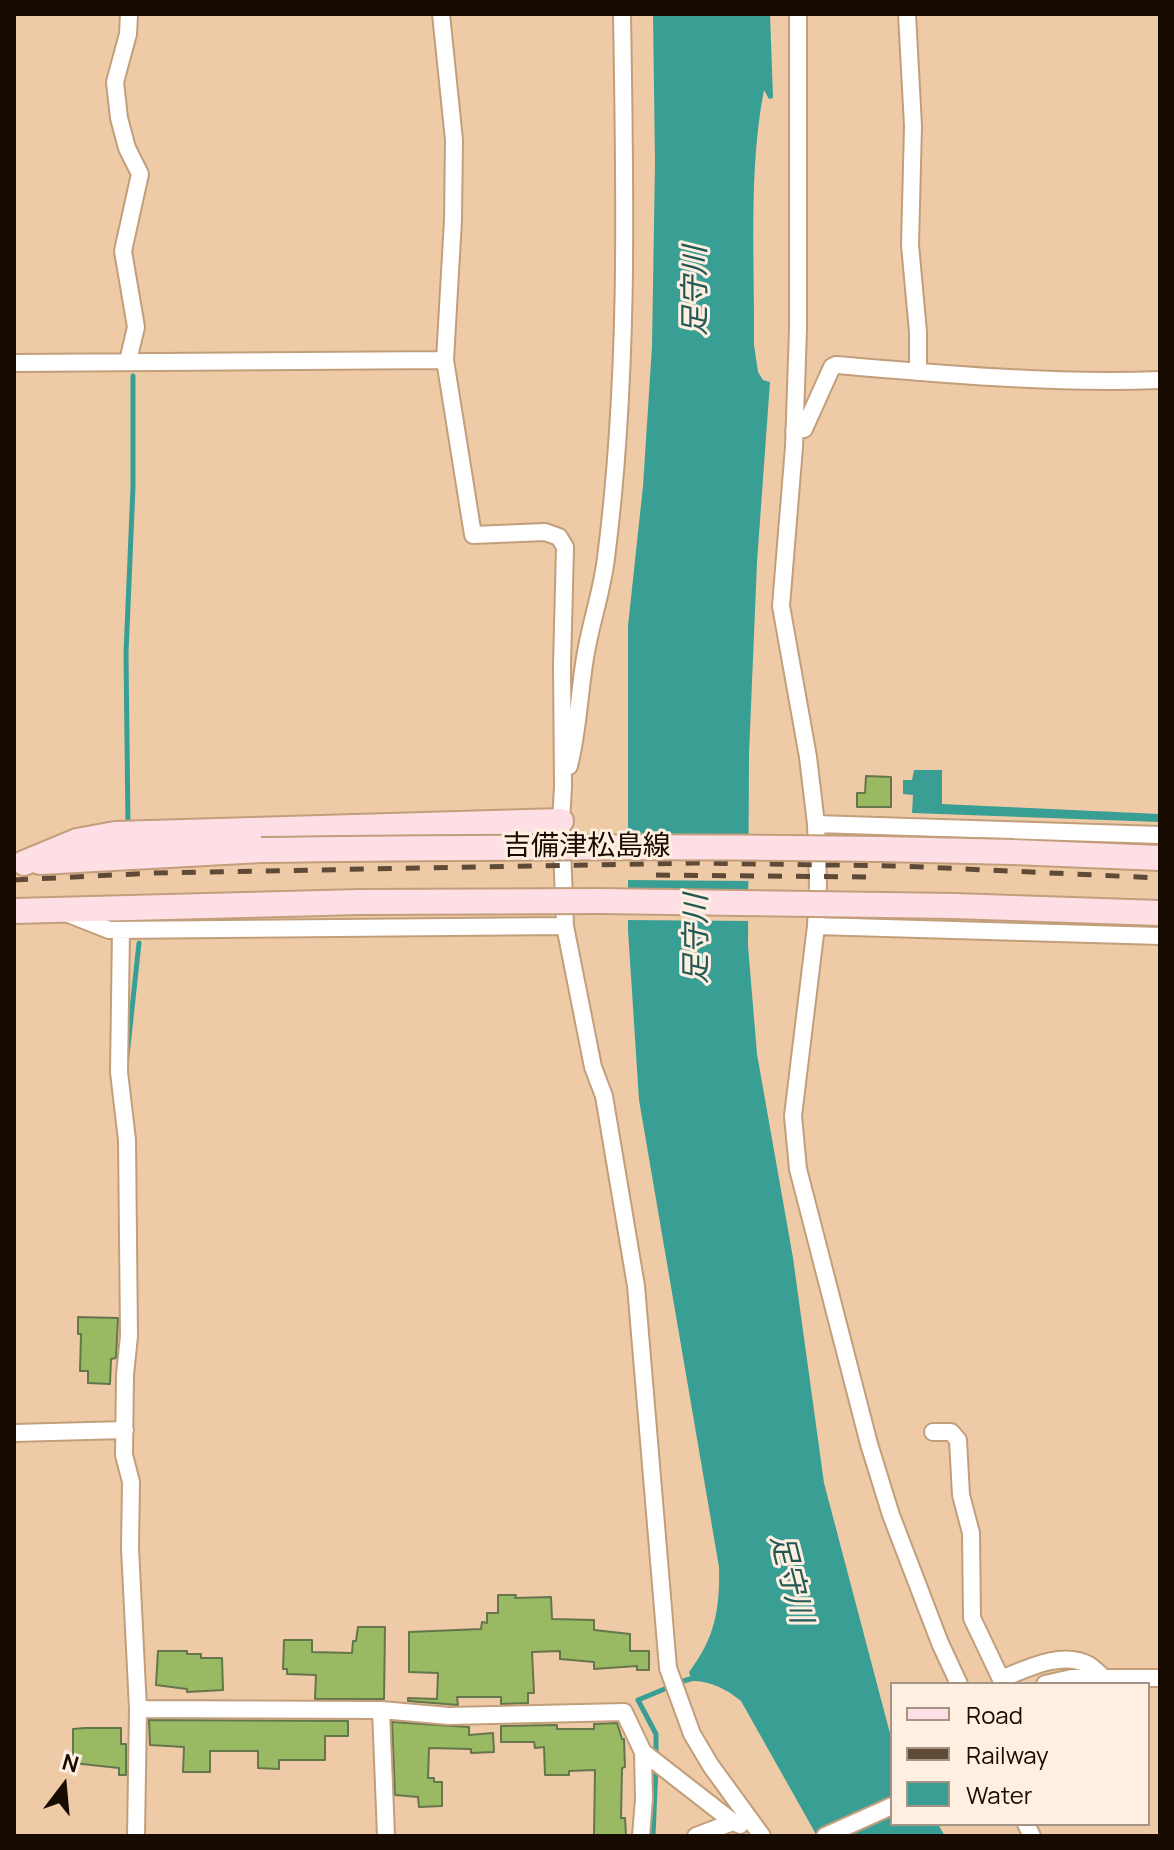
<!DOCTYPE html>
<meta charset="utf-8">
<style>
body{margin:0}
#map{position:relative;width:1174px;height:1850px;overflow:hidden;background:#efcaa6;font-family:Manrope,sans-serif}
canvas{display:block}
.frame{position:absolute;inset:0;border:16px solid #180b01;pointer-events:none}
.legend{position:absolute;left:890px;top:1682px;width:260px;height:144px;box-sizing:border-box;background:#ffefe1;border:2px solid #a39487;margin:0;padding:10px 14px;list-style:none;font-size:24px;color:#180b01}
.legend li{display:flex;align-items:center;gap:16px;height:40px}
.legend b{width:40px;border:2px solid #a39487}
.north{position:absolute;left:24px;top:1746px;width:80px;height:80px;-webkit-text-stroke:6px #ffefe1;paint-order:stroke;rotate:16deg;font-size:22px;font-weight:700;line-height:32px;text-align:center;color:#180b01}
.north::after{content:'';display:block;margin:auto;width:28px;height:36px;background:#180b01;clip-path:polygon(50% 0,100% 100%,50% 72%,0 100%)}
</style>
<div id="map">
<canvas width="1174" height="1850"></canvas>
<div class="frame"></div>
<ul class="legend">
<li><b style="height:10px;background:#fedfe6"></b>Road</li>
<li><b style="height:10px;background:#5f4a38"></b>Railway</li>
<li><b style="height:22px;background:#399f95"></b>Water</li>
</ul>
<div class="north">N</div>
</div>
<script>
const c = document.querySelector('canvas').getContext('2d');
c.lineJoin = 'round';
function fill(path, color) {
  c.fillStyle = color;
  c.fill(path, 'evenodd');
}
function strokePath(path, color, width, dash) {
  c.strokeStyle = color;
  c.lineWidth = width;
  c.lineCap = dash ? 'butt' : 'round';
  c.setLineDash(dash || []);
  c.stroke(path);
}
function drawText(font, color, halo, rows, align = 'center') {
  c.font = font + ' Manrope,"Noto Sans JP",sans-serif';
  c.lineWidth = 6;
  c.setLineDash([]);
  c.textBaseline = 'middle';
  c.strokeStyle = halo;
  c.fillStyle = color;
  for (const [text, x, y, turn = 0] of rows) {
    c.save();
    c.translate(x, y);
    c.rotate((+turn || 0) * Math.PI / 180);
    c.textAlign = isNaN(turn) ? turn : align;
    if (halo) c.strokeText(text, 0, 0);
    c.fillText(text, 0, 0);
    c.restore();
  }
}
const water = new Path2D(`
 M 653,14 L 770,14 L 773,98 L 769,99 L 764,90 C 748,172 755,262 754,345 L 758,372 L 763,380 L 770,382 L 757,562 L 749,754 L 748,946 L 757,1054 L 793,1258 L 824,1483 L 892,1741 L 892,1824 L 938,1824 L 945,1836 L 817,1836 L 741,1701 C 726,1689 711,1681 692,1681 L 689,1672 C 715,1638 720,1609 719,1567 L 639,1100 L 628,930 L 628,626 L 643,486 L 652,346 L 655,163 Z
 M 914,770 L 942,770 L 942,804 L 1159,814 L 1160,822 L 912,813 L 913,795 L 903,794 L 903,780 L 912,780 Z`);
const pier = new Path2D(`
 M 624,858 L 752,859 L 752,881 L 624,880 Z
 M 624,891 L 752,893 L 752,921 L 624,920 Z`);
const stream = new Path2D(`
 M 128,827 L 126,653 L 133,487 L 133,376
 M 126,1065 L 139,943
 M 680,1682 L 697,1677
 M 656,1755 L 656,1734 L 638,1700 L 667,1688
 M 653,1836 L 656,1765`);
const building = new Path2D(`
 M 866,776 L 891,777 L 891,807 L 857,807 L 857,793 L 865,793 Z
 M 78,1317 L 118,1318 L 116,1358 L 111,1359 L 110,1384 L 88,1383 L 88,1371 L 80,1371 L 81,1334 L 78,1334 Z
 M 498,1595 L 516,1595 L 515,1598 L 551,1597 L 552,1619 L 594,1620 L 594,1630 L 630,1634 L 630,1651 L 649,1651 L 649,1670 L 637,1670 L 637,1666 L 594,1669 L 594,1662 L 560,1659 L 560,1651 L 532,1652 L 534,1693 L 528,1693 L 528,1703 L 501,1704 L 501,1697 L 457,1697 L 458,1705 L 408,1701 L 408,1698 L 437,1699 L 438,1673 L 409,1672 L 409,1632 L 481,1629 L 482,1622 L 487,1623 L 487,1613 L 498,1613 Z
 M 358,1627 L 385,1627 L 384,1699 L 315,1699 L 316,1675 L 287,1674 L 287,1669 L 283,1669 L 284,1640 L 312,1640 L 312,1652 L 352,1653 L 353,1641 L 356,1641 Z
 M 158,1651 L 187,1651 L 187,1654 L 201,1654 L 201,1658 L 222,1658 L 223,1690 L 187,1692 L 187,1689 L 156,1685 Z
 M 149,1720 L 348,1721 L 348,1736 L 325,1736 L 325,1760 L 279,1760 L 279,1769 L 258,1768 L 258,1751 L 210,1751 L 210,1772 L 183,1772 L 184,1747 L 150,1745 Z
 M 392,1722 L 469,1727 L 469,1735 L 493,1733 L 494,1752 L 471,1753 L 471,1749 L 429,1748 L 428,1778 L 434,1778 L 434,1782 L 442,1782 L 442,1806 L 419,1807 L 418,1797 L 395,1795 Z
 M 617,1723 L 622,1739 L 624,1739 L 625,1767 L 622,1768 L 621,1818 L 625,1818 L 626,1836 L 594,1836 L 595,1770 L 569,1771 L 569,1775 L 545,1775 L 544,1747 L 535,1748 L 534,1742 L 501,1742 L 501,1726 L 557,1725 L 557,1729 L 594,1729 L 594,1724 Z
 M 85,1728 L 121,1728 L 121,1744 L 126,1744 L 126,1775 L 119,1775 L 119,1768 L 73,1763 L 73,1729 Z`);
const minor = new Path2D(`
 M 441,14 L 454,140 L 453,220 L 445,360 L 473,535 L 545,532 L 559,537 L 565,547 L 562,665 L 563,787 L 561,821 L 565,926 L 593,1067 L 604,1096 L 636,1286 L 668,1668 L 692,1734 L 711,1766 L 762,1836
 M 798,14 L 798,329 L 794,447 L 781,606 L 808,757 L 816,824 L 818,883 L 816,926 L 793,1116 L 798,1169 L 869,1444 L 891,1515 L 940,1643 L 959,1684
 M 907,14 L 913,126 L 910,245 L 918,332 L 918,372
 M 128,361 L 136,327 L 123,251 L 140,174 L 127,148 L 119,118 L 115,82 L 128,34 L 129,14
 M 14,363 L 445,360
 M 794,431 L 804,429 L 832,367 L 836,365 C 944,374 1051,384 1160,380
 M 569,766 C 578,731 579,694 585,658 C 590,625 602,592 606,558 C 629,378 625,195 622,14
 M 816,824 L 1160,835
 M 66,913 L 109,930 L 565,926
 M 816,926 L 1160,936
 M 121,930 L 119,1072 L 127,1140 L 129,1336 L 125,1375 L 124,1455 L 131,1482 L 130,1548 L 138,1709
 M 933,1432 L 951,1432 L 958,1440 L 961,1495 L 971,1533 L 972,1618 L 1001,1679 C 1026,1669 1062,1650 1089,1665 C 1094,1668 1099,1674 1104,1678
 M 14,1433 L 125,1430
 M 1045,1684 L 1072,1678 L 1160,1678
 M 381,1710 L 386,1836
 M 1026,1824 L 1032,1836
 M 136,1836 L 138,1709 L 381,1710 L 449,1716 L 624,1712 L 643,1752 L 733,1822
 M 641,1836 L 644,1799 L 643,1752
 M 696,1836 L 733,1822 L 740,1825
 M 825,1836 L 892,1806`);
const secondary = new Path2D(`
 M 1013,852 L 1160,858
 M 40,862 L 261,850
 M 24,863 L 77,841 L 115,834 L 561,821
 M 954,906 L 1160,913
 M 14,911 L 360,902`);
const rail = new Path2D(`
 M 656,875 L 872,877
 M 14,880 L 154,873 L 693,863 L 901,866 L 1160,878`);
const secondaryBridge = new Path2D(`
 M 261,850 C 512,847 762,845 1013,852
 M 360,902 L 600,901 L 954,906`);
const streetNames = [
 ["吉備津松島線",587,847]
];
const waterNames = [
 ["足守川",697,291,-90],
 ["足守川",698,939,-90],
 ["足守川",790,1579,76]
];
fill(water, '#399f95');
fill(pier, '#efcaa6');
strokePath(stream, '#399f95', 5);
fill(building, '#99b963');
strokePath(building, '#65754c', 2);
strokePath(minor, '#c29e7b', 20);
strokePath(secondary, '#c29e7b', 28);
strokePath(minor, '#fff', 16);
strokePath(secondary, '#fedfe6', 24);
strokePath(rail, '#5f4a38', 5, [14, 14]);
strokePath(secondaryBridge, '#c29e7b', 28, []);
strokePath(secondaryBridge, '#fedfe6', 24);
drawText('28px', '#180b01', '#ffefe1', streetNames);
drawText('italic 30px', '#225954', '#ffefe1', waterNames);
</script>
